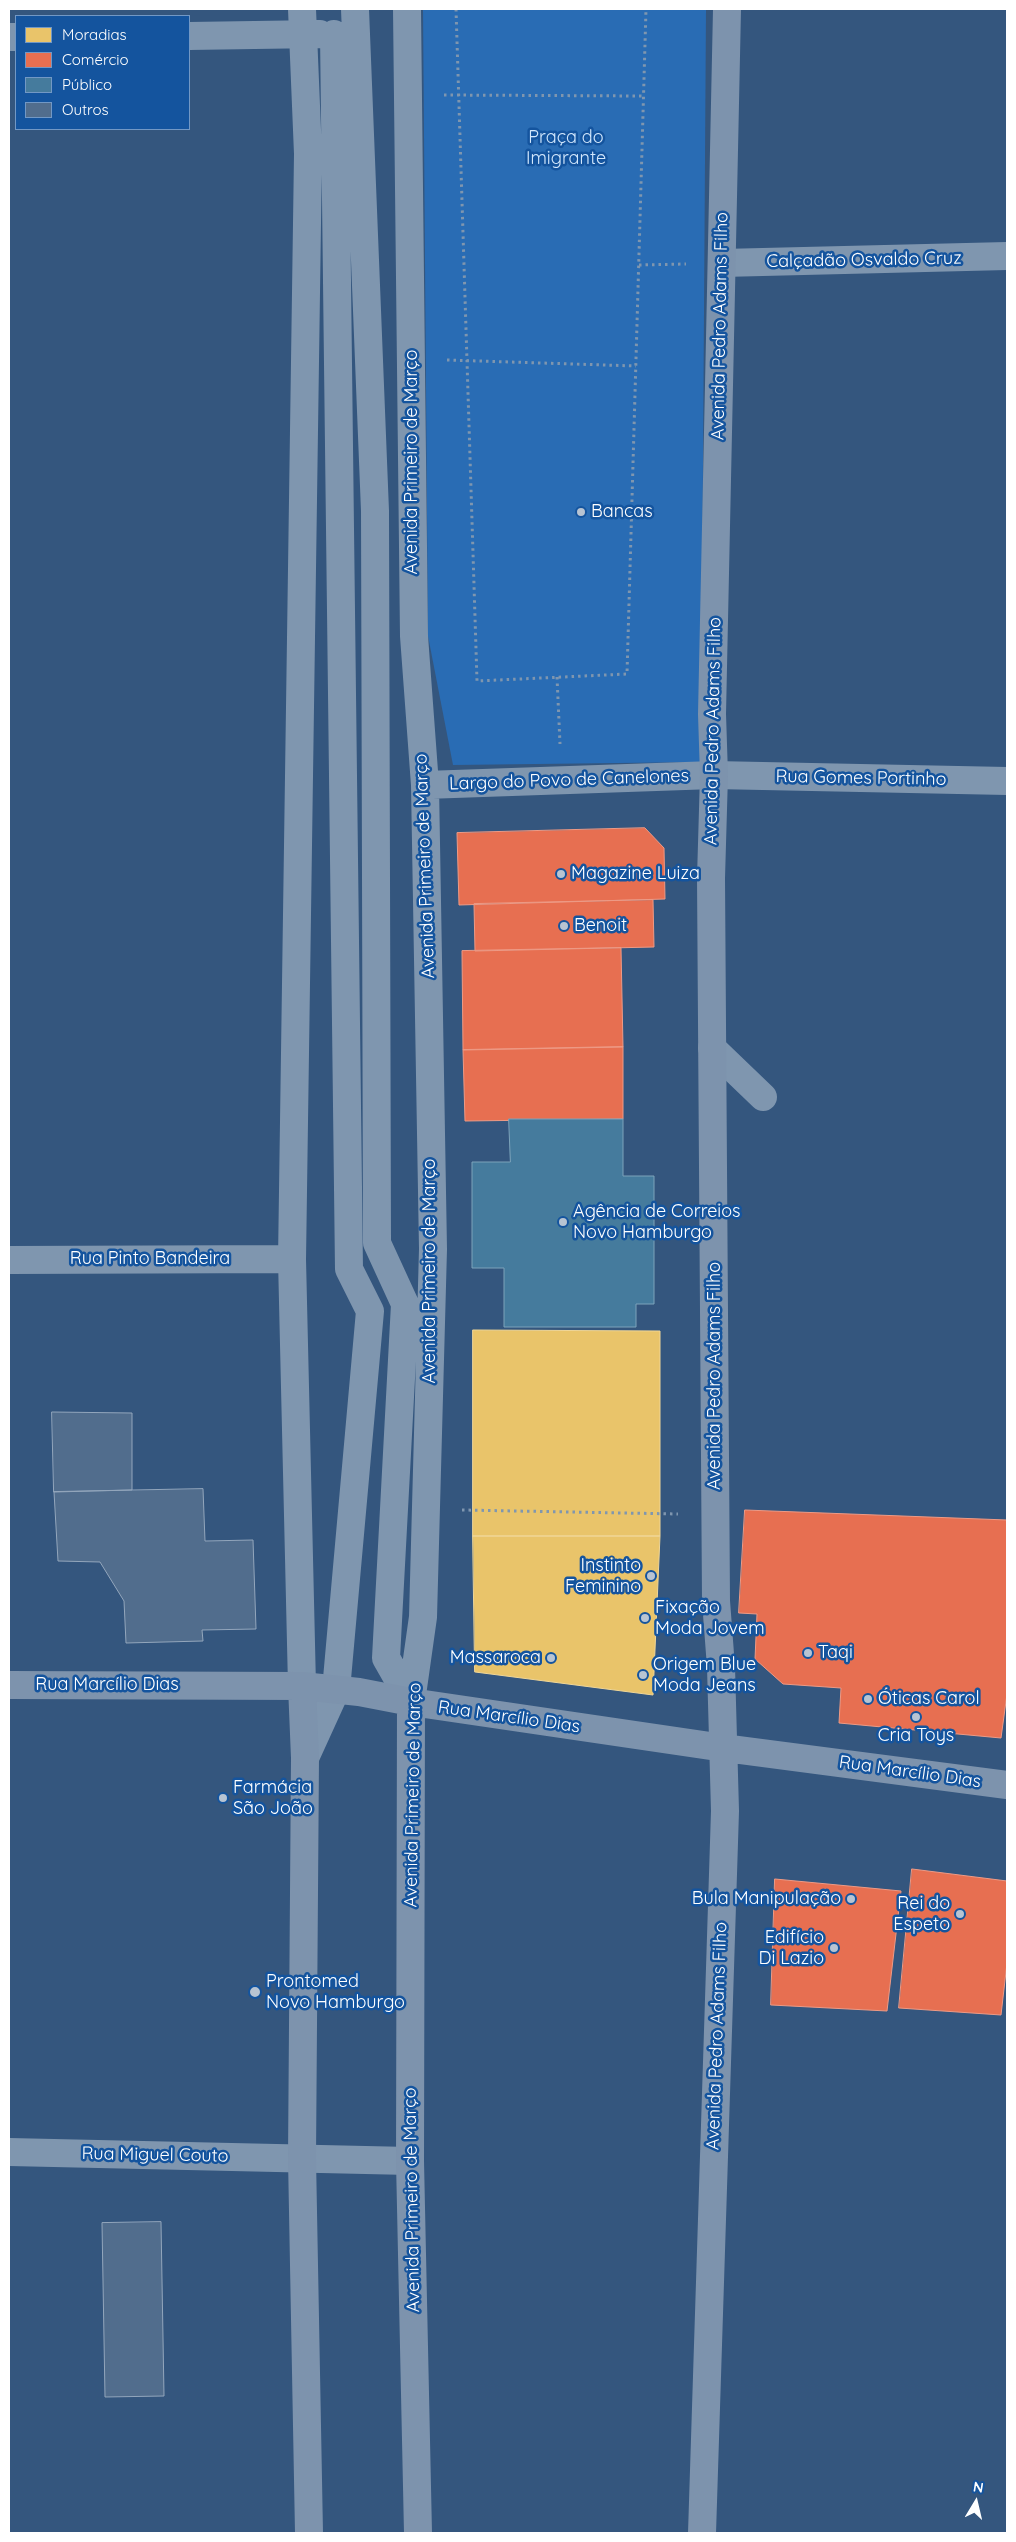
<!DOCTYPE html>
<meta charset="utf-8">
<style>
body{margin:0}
#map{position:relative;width:1016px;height:2542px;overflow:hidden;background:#34567e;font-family:Quicksand,sans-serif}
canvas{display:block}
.frame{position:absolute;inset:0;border:10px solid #fff;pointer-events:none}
.legend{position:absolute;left:15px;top:15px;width:175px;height:115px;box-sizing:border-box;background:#14549e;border:1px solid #7298c5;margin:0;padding:6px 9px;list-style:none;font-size:15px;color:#fff}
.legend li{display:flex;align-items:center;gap:10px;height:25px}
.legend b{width:25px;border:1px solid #7298c5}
.north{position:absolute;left:951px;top:2477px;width:50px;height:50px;-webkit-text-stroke:4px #14549e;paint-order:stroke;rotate:9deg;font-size:14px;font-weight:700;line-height:20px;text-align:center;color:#fff}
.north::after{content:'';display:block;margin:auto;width:18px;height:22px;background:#fff;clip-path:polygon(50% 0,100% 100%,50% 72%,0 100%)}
</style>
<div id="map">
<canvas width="1016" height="2542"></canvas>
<div class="frame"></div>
<ul class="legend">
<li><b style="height:14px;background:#e9c46a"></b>Moradias</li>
<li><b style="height:14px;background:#e76f51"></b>Comércio</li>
<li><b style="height:14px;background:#457b9d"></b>Público</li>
<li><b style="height:14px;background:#516d8d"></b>Outros</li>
</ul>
<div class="north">N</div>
</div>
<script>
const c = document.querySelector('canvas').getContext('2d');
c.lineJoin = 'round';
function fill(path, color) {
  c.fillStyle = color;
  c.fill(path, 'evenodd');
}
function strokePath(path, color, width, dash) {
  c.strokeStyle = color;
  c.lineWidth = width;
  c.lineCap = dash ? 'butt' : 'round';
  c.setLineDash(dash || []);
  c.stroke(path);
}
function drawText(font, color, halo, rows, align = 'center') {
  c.font = font + ' Quicksand,sans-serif';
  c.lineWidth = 5;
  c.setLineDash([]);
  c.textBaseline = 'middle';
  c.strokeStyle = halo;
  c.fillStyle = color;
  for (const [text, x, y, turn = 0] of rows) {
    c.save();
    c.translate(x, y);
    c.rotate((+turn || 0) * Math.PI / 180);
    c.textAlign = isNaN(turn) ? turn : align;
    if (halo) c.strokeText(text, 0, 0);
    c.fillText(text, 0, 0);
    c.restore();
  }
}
const green = new Path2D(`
 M 423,9 L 706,9 L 701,762 L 453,765 L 428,636 Z`);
const homes = new Path2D(`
 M 473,1330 L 660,1331 L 660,1536 L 473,1536 Z
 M 473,1536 L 660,1536 L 653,1695 L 475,1672 Z`);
const shops = new Path2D(`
 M 645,828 L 664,848 L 665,899 L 459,905 L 457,833 Z
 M 653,900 L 654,947 L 475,951 L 474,904 Z
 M 621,948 L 623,1047 L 463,1050 L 462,951 Z
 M 623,1047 L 623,1119 L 465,1121 L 463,1050 Z
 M 745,1510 L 1007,1520 L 1007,1694 L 1001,1738 L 839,1723 L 841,1688 L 783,1684 L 755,1659 L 757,1614 L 739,1613 Z
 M 912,1869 L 1007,1881 L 1007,1963 L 1001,2015 L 899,2008 Z
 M 775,1879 L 901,1891 L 887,2011 L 771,2005 Z`);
const public = new Path2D(`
 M 509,1119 L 623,1119 L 623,1176 L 654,1176 L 654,1304 L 636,1304 L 636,1327 L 504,1327 L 504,1268 L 472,1268 L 472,1162 L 510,1162 Z`);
const building = new Path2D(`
 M 52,1412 L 132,1413 L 132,1490 L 54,1492 Z
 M 203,1489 L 205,1541 L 253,1540 L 256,1629 L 202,1630 L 203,1641 L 126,1643 L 124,1601 L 100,1562 L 58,1561 L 54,1492 Z
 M 161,2222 L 164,2396 L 105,2397 L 102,2223 Z`);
const path = new Path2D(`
 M 456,9 L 477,681 L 627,674 L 646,9
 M 444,95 L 644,96
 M 639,265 L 686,264
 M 447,360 L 636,366
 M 557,677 L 560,744
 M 462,1510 L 678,1514`);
const minor = new Path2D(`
 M 302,9 L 308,154 L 292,1259 L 302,1686
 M 355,9 L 375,511 L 377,1243 L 405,1304 L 386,1658 L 411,1702
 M 407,9 L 414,636 L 425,785 L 433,1249 L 423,1617 L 411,1702
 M 189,36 L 320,34
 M 9,37 L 16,37
 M 722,263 L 1007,256
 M 425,785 L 714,775 L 1007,781
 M 712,1048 L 763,1097
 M 9,1260 L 292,1259
 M 305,1758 L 336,1690 L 370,1311 L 349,1269 L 334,34
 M 9,2152 L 410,2161`);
const major = new Path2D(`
 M 9,1685 L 302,1686 L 359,1692 L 411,1702 L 724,1748 L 1007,1785
 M 302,1686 L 305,1758 L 302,2158 L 309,2533
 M 411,1702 L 410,2161 L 418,2533
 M 702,2533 L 725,1811 L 721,1667 L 716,1601 L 711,878 L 714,775 L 712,714 L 727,9`);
const markers = [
 [581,512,5,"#b8c4d2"],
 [561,874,5,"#b8c4d2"],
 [564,926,5,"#b8c4d2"],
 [563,1222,5,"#b8c4d2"],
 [651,1576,5,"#b8c4d2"],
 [645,1618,5,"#b8c4d2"],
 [808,1653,5,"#b8c4d2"],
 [551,1658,5,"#b8c4d2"],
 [643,1675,5,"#b8c4d2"],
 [868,1699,5,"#b8c4d2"],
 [916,1717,5,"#b8c4d2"],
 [223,1798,5,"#b8c4d2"],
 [851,1899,5,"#b8c4d2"],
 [960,1914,5,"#b8c4d2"],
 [834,1948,5,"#b8c4d2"],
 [255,1992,6,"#b8c4d2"]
];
const parkNames = [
 ["Praça do",566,138],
 ["Imigrante",566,159]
];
const streetNames = [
 ["Calçadão Osvaldo Cruz",864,260,-1],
 ["Avenida Pedro Adams Filho",720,326,-89],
 ["Avenida Primeiro de Março",412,462,-90],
 ["Avenida Pedro Adams Filho",713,731,-89],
 ["Rua Gomes Portinho",861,778,1],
 ["Largo do Povo de Canelones",569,780,-2],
 ["Avenida Primeiro de Março",425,866,-92],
 ["Rua Pinto Bandeira",150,1259],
 ["Avenida Primeiro de Março",430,1271,-90],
 ["Avenida Pedro Adams Filho",715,1376,-90],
 ["Rua Marcílio Dias",107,1685],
 ["Rua Marcílio Dias",509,1717,8],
 ["Rua Marcílio Dias",910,1772,8],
 ["Avenida Primeiro de Março",413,1795,-89],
 ["Avenida Pedro Adams Filho",717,2036,-88],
 ["Rua Miguel Couto",155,2155,1],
 ["Avenida Primeiro de Março",412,2200,-91]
];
const poiNames = [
 ["Bancas",591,512],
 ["Magazine Luiza",571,874],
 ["Benoit",574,926],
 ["Agência de Correios",573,1212],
 ["Novo Hamburgo",573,1233],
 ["Instinto",641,1566,"right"],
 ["Feminino",641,1587,"right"],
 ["Fixação",655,1608],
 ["Moda Jovem",655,1629],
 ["Taqi",818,1653],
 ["Massaroca",541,1658,"right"],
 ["Origem Blue",653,1665],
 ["Moda Jeans",653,1686],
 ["Óticas Carol",878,1699],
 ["Cria Toys",916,1736,"center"],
 ["Farmácia",233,1788],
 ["São João",233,1809],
 ["Bula Manipulação",841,1899,"right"],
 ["Rei do",950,1904,"right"],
 ["Espeto",950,1925,"right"],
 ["Edifício",824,1938,"right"],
 ["Di Lazio",824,1959,"right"],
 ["Prontomed",266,1982],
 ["Novo Hamburgo",266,2003]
];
fill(green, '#296cb4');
fill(homes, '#e9c46a');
strokePath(homes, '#f0d697', 1);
fill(shops, '#e76f51');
strokePath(shops, '#ee9a85', 1);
fill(public, '#457b9d');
strokePath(public, '#7da3ba', 1);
fill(building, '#516d8d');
strokePath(building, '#93a6bc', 1);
strokePath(path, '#7f96af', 3, [2.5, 4]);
strokePath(minor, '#7f96af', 28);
strokePath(major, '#7d93ad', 28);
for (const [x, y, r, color] of markers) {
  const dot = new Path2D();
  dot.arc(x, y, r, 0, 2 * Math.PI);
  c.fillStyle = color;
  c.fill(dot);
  strokePath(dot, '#14549e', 2);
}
drawText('18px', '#d3e8fd', '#14549e', parkNames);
drawText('18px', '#fff', '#14549e', streetNames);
drawText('18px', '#fff', '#14549e', poiNames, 'left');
</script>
